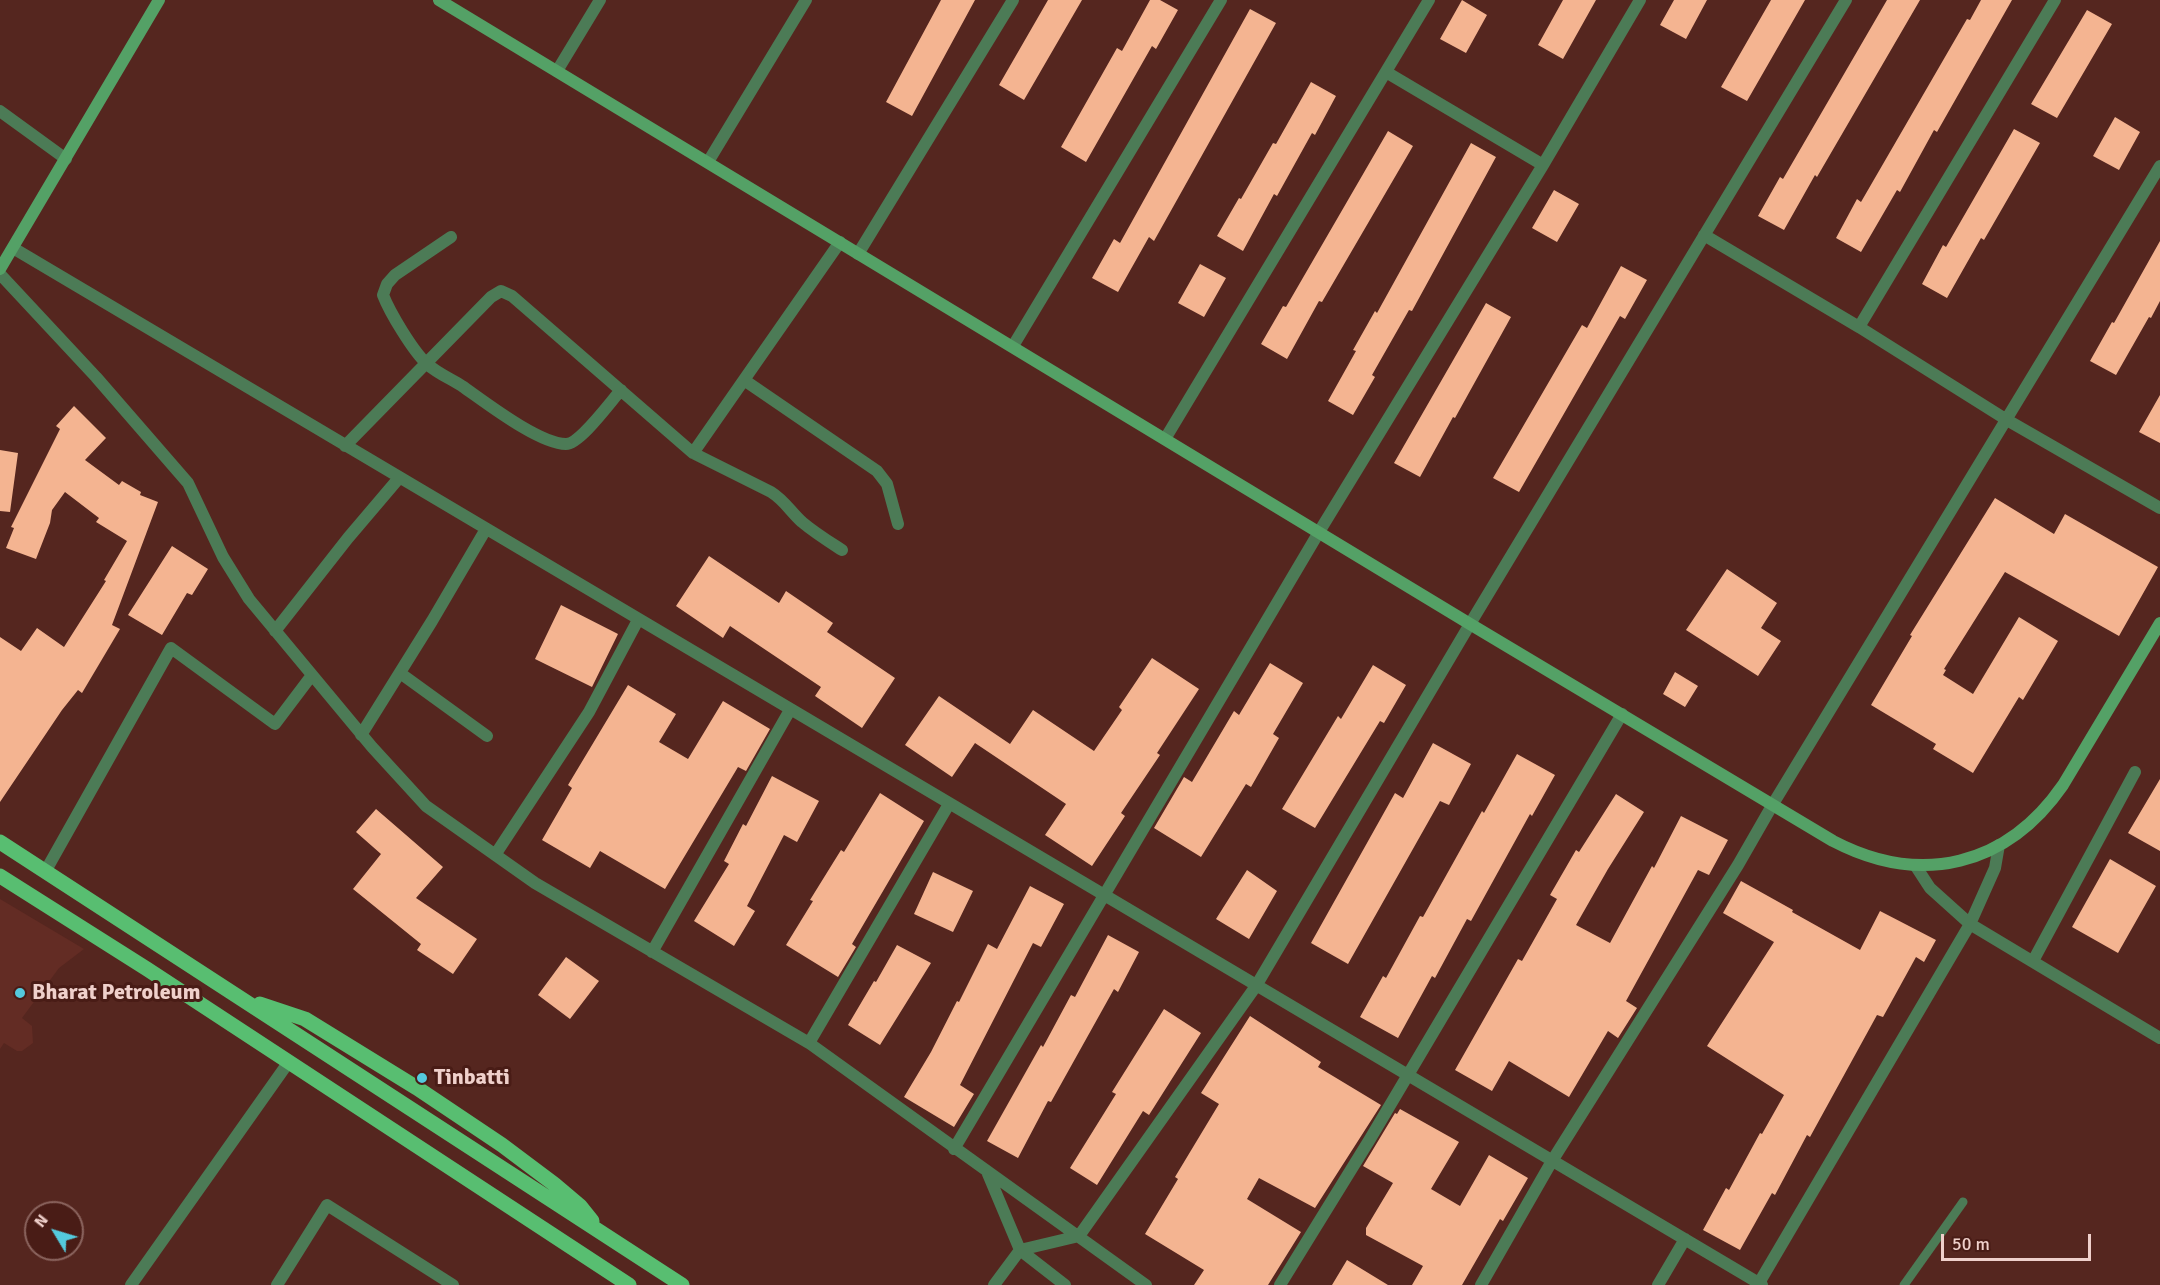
<!DOCTYPE html>
<style>
body{margin:0}
#map{position:relative;width:2160px;height:1285px;overflow:hidden;background:#55261f;font-family:Signika,sans-serif}
canvas{display:block}
.north{position:absolute;left:24px;top:1201px;width:60px;height:60px;box-sizing:border-box;background:#491c16;border:2px solid #8b645e;border-radius:50%;rotate:308deg;font-size:16px;font-weight:700;line-height:24px;text-align:center;color:#efd0cb}
.north::after{content:'';display:block;margin:auto;width:21px;height:27px;background:#54cadd;clip-path:polygon(50% 0,100% 100%,50% 72%,0 100%)}
.scale{position:absolute;left:1941px;top:1234px;width:150px;height:27px;box-sizing:border-box;border:3px solid #efd0cb;border-top:0;padding-left:8px;font-size:18px;line-height:21px;white-space:nowrap;color:#efd0cb;-webkit-text-stroke:4px #491c16;paint-order:stroke}
</style>
<div id="map">
<canvas width="2160" height="1285"></canvas>
<div class="north">N</div>
<div class="scale">50 m</div>
</div>
<script>
const c = document.querySelector('canvas').getContext('2d');
c.lineJoin = 'round';
function fill(path, color) {
  c.fillStyle = color;
  c.fill(path, 'evenodd');
}
function strokePath(path, color, width, dash) {
  c.strokeStyle = color;
  c.lineWidth = width;
  c.lineCap = dash ? 'butt' : 'round';
  c.setLineDash(dash || []);
  c.stroke(path);
}
function drawText(font, color, halo, rows, align = 'center') {
  c.font = font + ' Signika,sans-serif';
  c.lineWidth = 6;
  c.setLineDash([]);
  c.textBaseline = 'middle';
  c.strokeStyle = halo;
  c.fillStyle = color;
  for (const [text, x, y, turn = 0] of rows) {
    c.save();
    c.translate(x, y);
    c.rotate((+turn || 0) * Math.PI / 180);
    c.textAlign = isNaN(turn) ? turn : align;
    if (halo) c.strokeText(text, 0, 0);
    c.fillText(text, 0, 0);
    c.restore();
  }
}
const built = new Path2D(`
 M 0,899 L 84,949 L 59,968 L 22,1018 L 32,1026 L 33,1043 L 22,1051 L 17,1051 L 4,1043 L 0,1049 Z`);
const building = new Path2D(`
 M 941,0 L 975,0 L 912,116 L 886,102 Z
 M 1048,0 L 1082,0 L 1024,100 L 999,85 Z
 M 1150,0 L 1160,0 L 1178,10 L 1156,49 L 1152,46 L 1086,162 L 1061,147 L 1117,48 L 1122,51 Z
 M 1462,0 L 1487,15 L 1466,53 L 1440,39 Z
 M 1563,0 L 1596,0 L 1563,59 L 1538,45 Z
 M 1674,0 L 1707,0 L 1686,39 L 1660,25 Z
 M 1771,0 L 1805,0 L 1747,101 L 1721,87 Z
 M 1887,0 L 1920,0 L 1817,177 L 1815,175 L 1784,230 L 1758,216 L 1780,177 L 1783,179 Z
 M 1981,0 L 2012,0 L 1937,132 L 1934,130 L 1900,192 L 1897,190 L 1861,252 L 1836,238 L 1857,199 L 1861,202 L 1967,19 L 1970,20 Z
 M 1250,9 L 1276,23 L 1154,241 L 1149,237 L 1118,292 L 1092,278 L 1114,239 L 1120,243 Z
 M 2087,10 L 2112,24 L 2057,118 L 2031,104 Z
 M 1311,82 L 1336,96 L 1315,135 L 1312,133 L 1277,196 L 1274,194 L 1243,251 L 1217,236 L 1239,198 L 1241,199 L 1273,143 L 1276,144 Z
 M 2115,117 L 2140,132 L 2119,170 L 2093,156 Z
 M 2014,129 L 2040,143 L 1984,240 L 1981,238 L 1947,298 L 1922,284 L 1943,245 L 1946,247 Z
 M 1388,131 L 1413,146 L 1322,302 L 1319,301 L 1287,359 L 1261,344 L 1283,306 L 1286,307 Z
 M 1471,143 L 1496,157 L 1412,311 L 1409,310 L 1372,375 L 1375,377 L 1353,415 L 1328,401 L 1356,351 L 1353,350 L 1375,311 L 1377,313 Z
 M 1554,190 L 1579,204 L 1557,242 L 1532,228 Z
 M 2160,241 L 2160,301 L 2151,318 L 2149,317 L 2116,375 L 2090,361 L 2112,322 L 2114,323 Z
 M 1200,264 L 1226,278 L 1204,317 L 1178,303 Z
 M 1621,266 L 1647,280 L 1625,319 L 1620,316 L 1519,492 L 1493,478 L 1582,325 L 1587,328 Z
 M 1486,303 L 1511,317 L 1455,418 L 1453,417 L 1420,477 L 1394,463 Z
 M 2160,395 L 2160,443 L 2139,432 Z
 M 74,406 L 106,438 L 85,460 L 119,485 L 122,481 L 141,492 L 140,495 L 158,502 L 112,625 L 120,629 L 82,693 L 78,690 L 62,710 L 0,802 L 0,637 L 21,651 L 37,628 L 64,647 L 106,581 L 104,580 L 127,541 L 96,522 L 99,518 L 65,492 L 52,510 L 50,523 L 36,559 L 6,548 L 14,528 L 11,527 L 60,429 L 56,426 Z
 M 0,450 L 18,453 L 10,512 L 0,511 Z
 M 1995,498 L 2054,534 L 2065,514 L 2158,567 L 2119,636 L 2005,572 L 1944,669 L 1946,670 L 1943,675 L 1973,694 L 2019,617 L 2058,641 L 2023,700 L 2019,697 L 1973,773 L 1933,749 L 1936,744 L 1871,705 L 1912,636 L 1910,635 Z
 M 172,546 L 208,569 L 192,595 L 187,593 L 162,635 L 128,615 Z
 M 709,556 L 779,603 L 786,591 L 833,623 L 827,632 L 895,678 L 862,728 L 815,696 L 821,687 L 730,626 L 723,638 L 676,606 Z
 M 1727,569 L 1777,603 L 1761,628 L 1781,641 L 1758,676 L 1686,630 Z
 M 561,605 L 618,634 L 592,687 L 535,659 Z
 M 1152,658 L 1199,689 L 1157,753 L 1160,755 L 1121,813 L 1125,816 L 1092,866 L 1045,835 L 1066,804 L 975,743 L 952,777 L 905,745 L 939,696 L 1010,744 L 1033,710 L 1094,751 L 1122,710 L 1119,707 Z
 M 1270,663 L 1303,683 L 1273,734 L 1279,738 L 1251,787 L 1246,784 L 1201,857 L 1154,828 L 1184,777 L 1192,782 L 1234,711 L 1239,715 Z
 M 1373,665 L 1406,685 L 1384,723 L 1380,721 L 1315,828 L 1282,809 L 1338,716 L 1341,719 Z
 M 1675,672 L 1698,686 L 1685,707 L 1663,694 Z
 M 628,685 L 676,714 L 659,742 L 688,759 L 723,701 L 770,729 L 746,771 L 738,767 L 665,889 L 600,851 L 590,868 L 542,840 L 572,788 L 568,785 Z
 M 1433,743 L 1471,764 L 1449,805 L 1440,801 L 1348,964 L 1311,943 L 1395,793 L 1403,798 Z
 M 1517,754 L 1555,775 L 1532,816 L 1530,814 L 1471,921 L 1467,919 L 1435,978 L 1432,976 L 1398,1038 L 1360,1017 L 1383,976 L 1386,978 L 1420,916 L 1423,917 L 1482,811 L 1484,813 Z
 M 772,776 L 819,801 L 797,842 L 784,835 L 747,906 L 755,911 L 734,946 L 694,921 L 729,864 L 724,861 L 743,824 L 746,826 Z
 M 2160,779 L 2160,851 L 2128,833 Z
 M 880,793 L 924,821 L 852,944 L 856,947 L 838,977 L 786,945 L 813,901 L 810,900 L 841,850 L 844,852 Z
 M 1616,794 L 1644,812 L 1608,869 L 1576,925 L 1610,943 L 1652,866 L 1654,868 L 1681,816 L 1728,840 L 1709,875 L 1698,870 L 1626,1001 L 1637,1008 L 1618,1038 L 1608,1031 L 1569,1097 L 1509,1061 L 1492,1091 L 1455,1070 L 1518,959 L 1522,961 L 1557,899 L 1550,895 L 1576,850 L 1579,852 Z
 M 376,809 L 443,867 L 416,898 L 477,939 L 453,974 L 417,950 L 421,944 L 353,889 L 381,854 L 356,832 Z
 M 2110,859 L 2156,886 L 2118,953 L 2072,927 Z
 M 1247,870 L 1277,891 L 1249,939 L 1216,919 Z
 M 933,872 L 973,891 L 953,932 L 914,914 Z
 M 1741,881 L 1793,910 L 1792,912 L 1860,950 L 1880,911 L 1936,940 L 1924,962 L 1916,957 L 1883,1017 L 1877,1015 L 1810,1137 L 1807,1135 L 1775,1195 L 1772,1193 L 1740,1250 L 1703,1230 L 1726,1188 L 1729,1190 L 1760,1133 L 1762,1134 L 1784,1095 L 1707,1046 L 1774,942 L 1723,913 Z
 M 1030,886 L 1064,904 L 1041,947 L 1033,943 L 960,1085 L 974,1094 L 954,1127 L 904,1097 L 931,1052 L 957,1001 L 959,1002 L 988,944 L 997,949 Z
 M 1108,935 L 1139,952 L 1118,992 L 1114,989 L 1051,1102 L 1048,1101 L 1018,1158 L 987,1141 L 1041,1045 L 1043,1047 L 1071,995 L 1075,997 Z
 M 897,945 L 931,963 L 880,1045 L 848,1025 L 874,981 L 876,982 Z
 M 566,957 L 599,981 L 570,1019 L 538,995 Z
 M 1164,1009 L 1201,1033 L 1149,1115 L 1143,1111 L 1097,1185 L 1070,1168 L 1116,1094 L 1112,1092 Z
 M 1250,1016 L 1321,1062 L 1318,1067 L 1381,1105 L 1315,1208 L 1259,1178 L 1247,1199 L 1301,1232 L 1268,1285 L 1194,1285 L 1204,1270 L 1145,1234 L 1178,1179 L 1175,1177 L 1219,1104 L 1201,1093 Z
 M 1400,1109 L 1459,1142 L 1431,1189 L 1460,1206 L 1489,1155 L 1528,1178 L 1503,1221 L 1500,1219 L 1462,1285 L 1412,1285 L 1423,1266 L 1366,1235 L 1366,1228 L 1393,1183 L 1363,1166 L 1395,1113 L 1397,1114 Z
 M 1347,1260 L 1388,1285 L 1332,1285 Z`);
const service = new Path2D(`
 M 1904,1285 L 1963,1202`);
const minor = new Path2D(`
 M 557,71 L 600,0
 M 1386,72 L 1543,165
 M 0,111 L 66,159
 M 708,162 L 806,0
 M 1704,235 L 1859,327 L 2007,420 L 2160,508
 M 451,237 L 395,275 L 387,284 L 383,295 C 390,313 413,351 427,364 C 437,373 451,379 462,386 C 485,402 539,444 566,444 C 580,444 611,401 621,390
 M 13,248 L 1762,1285
 M 858,254 L 1013,0
 M 0,274 L 96,377 L 188,483 L 223,557 L 249,599 L 372,747 L 426,806 L 535,883 L 809,1043 L 1146,1285
 M 1859,327 L 2055,0
 M 1013,346 L 1221,0
 M 744,380 L 877,471 L 887,484 L 898,524
 M 1165,439 L 1429,0
 M 345,446 L 491,297 L 501,291 L 512,296 L 693,453 L 771,492 C 784,500 791,512 802,522 C 815,533 828,541 842,550
 M 693,453 L 840,242
 M 275,631 L 348,538 L 399,478
 M 400,673 L 487,736
 M 361,735 L 432,621 L 486,529
 M 495,855 L 589,712 L 638,620
 M 1915,865 L 1930,888 L 1970,924 L 2160,1038
 M 45,872 L 171,648 L 275,724 L 312,675
 M 652,952 L 790,710
 M 2033,961 L 2135,772
 M 809,1043 L 949,804
 M 954,1149 L 1319,532 L 1543,165 L 1640,0
 M 988,1174 L 1020,1250 L 1065,1285
 M 1759,1283 L 1970,924 L 1995,868 L 1999,845
 M 131,1285 L 288,1063
 M 277,1285 L 327,1205 L 453,1285
 M 994,1285 L 1020,1250 L 1079,1236 L 1256,986 L 1470,624 L 1846,0
 M 1280,1285 L 1370,1139 L 1622,714
 M 1481,1285 L 1552,1161 L 1738,865 L 1773,804 L 2160,166
 M 1658,1285 L 1685,1239`);
const secondary = new Path2D(`
 M 439,0 L 1470,624 L 1833,841 C 1921,887 2007,866 2063,785 L 2160,623
 M 0,269 L 159,0`);
const primary = new Path2D(`
 M 0,842 L 682,1285
 M 0,876 L 147,969 L 629,1285
 M 260,1004 L 305,1019 L 417,1088 L 502,1145 L 554,1184 L 580,1206 L 592,1221`);
const markers = [
 [20,993,6,"#54cadd"],
 [422,1078,6,"#54cadd"]
];
const poiNames = [
 ["Bharat Petroleum",32,993],
 ["Tinbatti",434,1078]
];
fill(built, '#632c24');
fill(building, '#f4b491');
strokePath(service, '#4c7b56', 9);
strokePath(minor, '#4c7b56', 12);
strokePath(secondary, '#54a166', 12);
strokePath(primary, '#58be71', 15);
for (const [x, y, r, color] of markers) {
  const dot = new Path2D();
  dot.arc(x, y, r, 0, 2 * Math.PI);
  c.fillStyle = color;
  c.fill(dot);
  strokePath(dot, '#491c16', 2);
}
drawText('bold 22px', '#efd0cb', '#491c16', poiNames, 'left');
</script>
